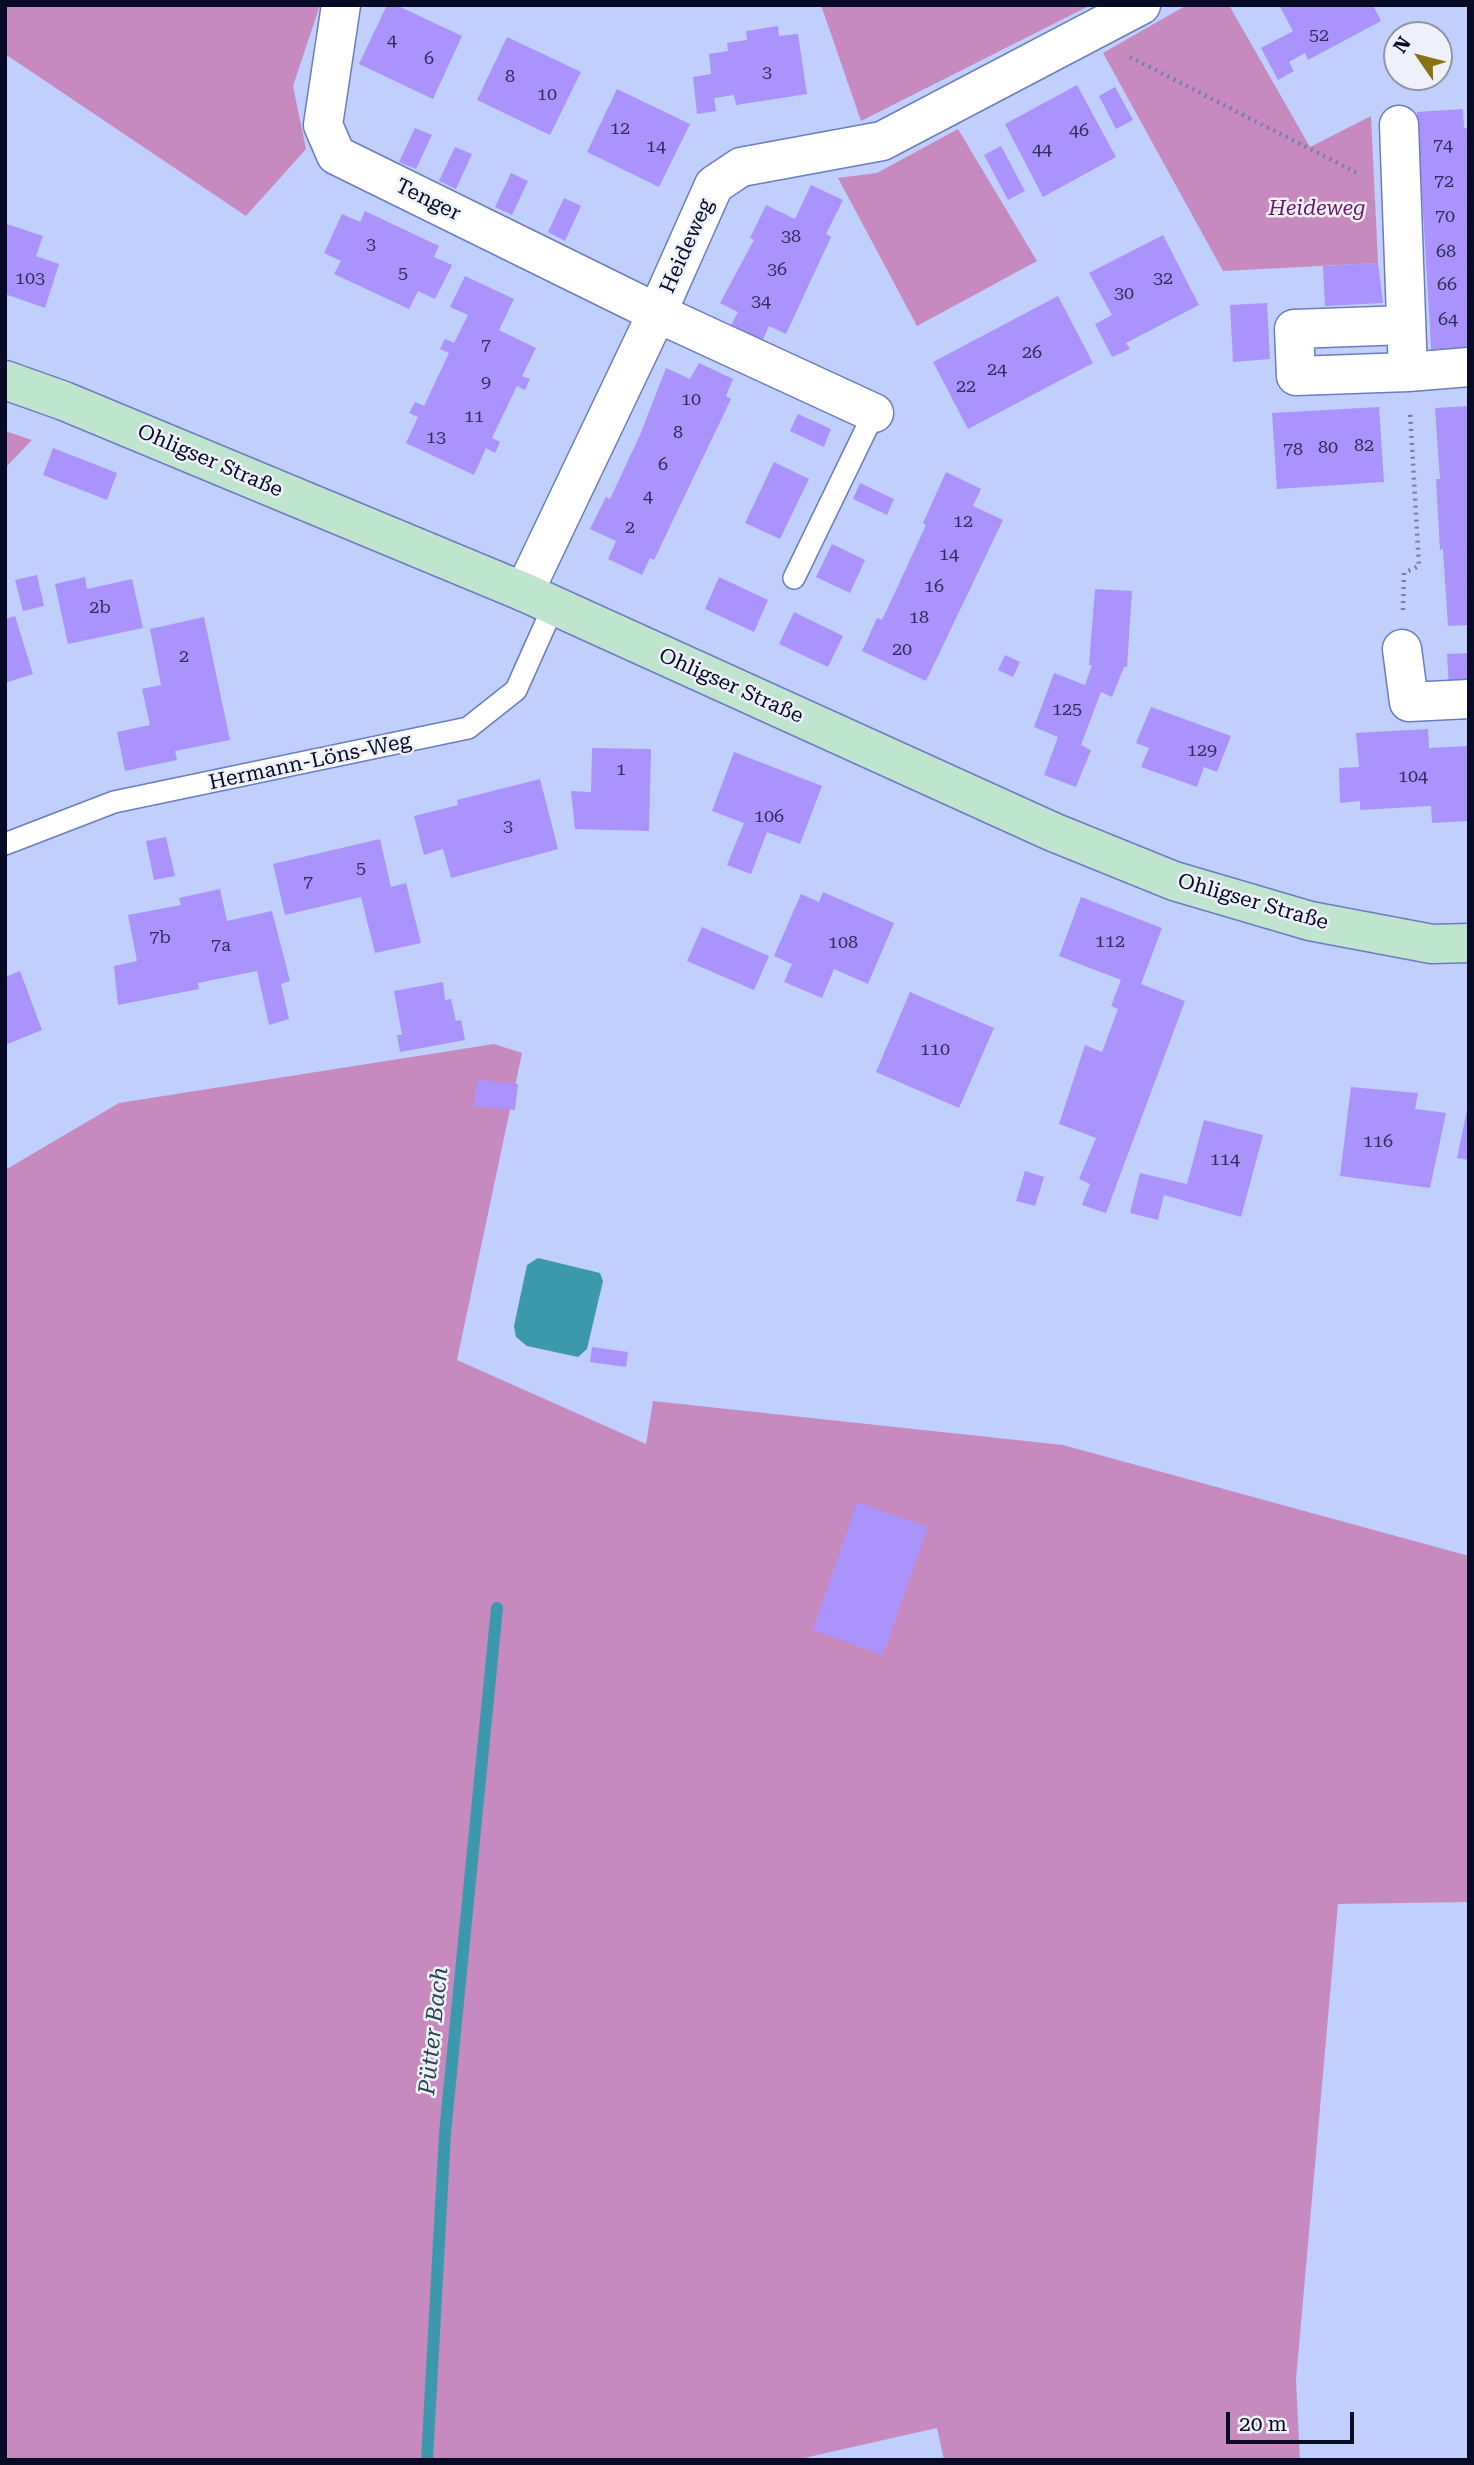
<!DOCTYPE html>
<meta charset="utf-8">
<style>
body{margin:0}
#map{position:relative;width:1474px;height:2465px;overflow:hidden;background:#c1cffd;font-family:"Roboto Serif",serif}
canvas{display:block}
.frame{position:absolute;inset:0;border:7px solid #070b25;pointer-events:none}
.north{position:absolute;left:1383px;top:21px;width:70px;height:70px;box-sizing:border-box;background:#eef1f9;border:2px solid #9295a4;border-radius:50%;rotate:305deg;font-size:19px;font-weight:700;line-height:28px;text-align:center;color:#070b25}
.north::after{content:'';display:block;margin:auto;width:24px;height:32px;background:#8a7113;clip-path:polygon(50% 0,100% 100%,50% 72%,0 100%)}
.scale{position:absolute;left:1226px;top:2412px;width:128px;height:32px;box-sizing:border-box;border:4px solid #070b25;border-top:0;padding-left:9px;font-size:21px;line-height:24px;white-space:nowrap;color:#070b25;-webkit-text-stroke:5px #eef1f9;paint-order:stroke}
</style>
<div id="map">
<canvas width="1474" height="2465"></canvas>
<div class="frame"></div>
<div class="north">N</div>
<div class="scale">20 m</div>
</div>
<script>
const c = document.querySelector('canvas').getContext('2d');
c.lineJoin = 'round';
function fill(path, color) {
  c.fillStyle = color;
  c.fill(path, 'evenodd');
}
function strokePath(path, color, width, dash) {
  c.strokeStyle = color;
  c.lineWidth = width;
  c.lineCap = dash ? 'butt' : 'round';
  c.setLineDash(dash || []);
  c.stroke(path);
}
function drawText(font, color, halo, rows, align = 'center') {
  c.font = font + ' "Roboto Serif",serif';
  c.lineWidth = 5;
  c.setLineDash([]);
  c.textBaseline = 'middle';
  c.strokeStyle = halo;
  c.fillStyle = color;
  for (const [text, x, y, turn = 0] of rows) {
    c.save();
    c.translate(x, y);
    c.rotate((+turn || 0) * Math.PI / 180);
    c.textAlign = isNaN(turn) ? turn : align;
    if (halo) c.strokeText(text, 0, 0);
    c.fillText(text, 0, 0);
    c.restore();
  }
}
const green = new Path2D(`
 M 5,5 L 320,5 L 293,86 L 306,149 L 246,216 L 5,54 Z
 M 821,5 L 1091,5 L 861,121 Z
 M 1187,5 L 1229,5 L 1310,147 L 1371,116 L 1378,263 L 1223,271 L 1103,53 Z
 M 958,129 L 1037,261 L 917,326 L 838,178 L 877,173 Z
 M 5,431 L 32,440 L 5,468 Z
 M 494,1044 L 522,1053 L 457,1360 L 646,1444 L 653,1401 L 1063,1445 L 1469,1556 L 1469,1902 L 1338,1904 L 1296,2380 L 1300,2460 L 944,2460 L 937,2428 L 795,2460 L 5,2460 L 5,1170 L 119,1103 Z`);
const water = new Path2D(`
 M 538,1258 L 600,1273 L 603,1281 L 587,1349 L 578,1357 L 527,1346 L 516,1337 L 514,1326 L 527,1265 Z`);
const stream = new Path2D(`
 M 427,2460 L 445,2133 L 497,1608`);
const building = new Path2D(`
 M 387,5 L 396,5 L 462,36 L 433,99 L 359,64 Z
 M 1279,5 L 1373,5 L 1381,21 L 1308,60 L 1305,53 L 1289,62 L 1294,71 L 1278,80 L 1261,48 L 1293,31 Z
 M 778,26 L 779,36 L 798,34 L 807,94 L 736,105 L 734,95 L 714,98 L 716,111 L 697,114 L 693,77 L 711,74 L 709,54 L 728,51 L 727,43 L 747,40 L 746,31 Z
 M 507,37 L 581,72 L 550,135 L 477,100 Z
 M 1077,85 L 1116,157 L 1043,197 L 1005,124 Z
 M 1115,87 L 1133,120 L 1116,129 L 1099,96 Z
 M 617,89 L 690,124 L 659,187 L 587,152 Z
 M 1463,109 L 1464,128 L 1469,128 L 1467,360 L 1432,362 L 1417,112 Z
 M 415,128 L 432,135 L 416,169 L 399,162 Z
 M 1001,146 L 1025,191 L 1008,200 L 984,155 Z
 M 455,147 L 472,154 L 456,189 L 439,181 Z
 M 511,173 L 528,181 L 512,215 L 495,207 Z
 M 811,185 L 843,200 L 826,234 L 831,237 L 786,334 L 769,326 L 761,344 L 729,329 L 738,312 L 720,303 L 754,240 L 750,238 L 766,205 L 795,219 Z
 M 564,198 L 581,206 L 565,241 L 548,232 Z
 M 365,211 L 439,246 L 434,257 L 452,265 L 435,299 L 418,291 L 409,309 L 334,274 L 341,261 L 324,253 L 342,214 L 360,222 Z
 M 7,224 L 43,236 L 36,256 L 59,264 L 45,308 L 5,294 Z
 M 1163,235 L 1199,305 L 1126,343 L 1130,349 L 1112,357 L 1095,324 L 1112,315 L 1089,273 Z
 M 1378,263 L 1383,303 L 1325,306 L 1323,266 Z
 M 465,276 L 514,299 L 499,330 L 536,348 L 522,376 L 530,379 L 525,390 L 517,386 L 492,438 L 500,442 L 495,453 L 486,448 L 474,475 L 406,443 L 418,417 L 409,413 L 415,402 L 424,406 L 449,353 L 440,349 L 445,339 L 454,343 L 468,315 L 450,307 Z
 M 1058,296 L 1093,363 L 968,429 L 933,362 Z
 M 1267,303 L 1270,359 L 1233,362 L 1230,305 Z
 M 699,363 L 733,379 L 726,396 L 731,399 L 654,560 L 650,558 L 642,575 L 608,559 L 616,541 L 590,529 L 606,497 L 610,499 L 640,435 L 666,368 L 690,379 Z
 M 1469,406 L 1469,625 L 1448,626 L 1443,549 L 1440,550 L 1436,479 L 1440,479 L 1435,408 Z
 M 1379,407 L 1384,482 L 1277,489 L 1272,413 Z
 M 798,414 L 831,429 L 824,447 L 790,431 Z
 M 53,448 L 117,473 L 107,500 L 43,475 Z
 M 774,462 L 809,479 L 780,539 L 745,523 Z
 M 946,472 L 981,489 L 973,506 L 1003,520 L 926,681 L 862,651 L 877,618 L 882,620 L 897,588 L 926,525 L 923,523 Z
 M 860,483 L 894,499 L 887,515 L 853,499 Z
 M 832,544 L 865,560 L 850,593 L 816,577 Z
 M 37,575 L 44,606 L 23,611 L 15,580 Z
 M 85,577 L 87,589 L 132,579 L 143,628 L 68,644 L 55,584 Z
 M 719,577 L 768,600 L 754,632 L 705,609 Z
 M 1095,589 L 1132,591 L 1127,667 L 1124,667 L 1112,697 L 1101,692 L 1081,745 L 1091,750 L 1076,787 L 1044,775 L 1058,737 L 1034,727 L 1054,673 L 1085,685 L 1092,665 L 1089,665 Z
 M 794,612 L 843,636 L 828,667 L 779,644 Z
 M 15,616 L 33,674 L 5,683 L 5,619 Z
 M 204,617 L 230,740 L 175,751 L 177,760 L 125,771 L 117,732 L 150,725 L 142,689 L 161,685 L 150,629 Z
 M 1469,653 L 1469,688 L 1449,689 L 1447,654 Z
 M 1005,655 L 1020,662 L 1013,677 L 998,670 Z
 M 1151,707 L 1231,736 L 1217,772 L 1204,767 L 1197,787 L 1141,767 L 1149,748 L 1136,743 Z
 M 1428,729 L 1429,748 L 1469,746 L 1469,821 L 1432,823 L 1431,806 L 1360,810 L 1360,801 L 1340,803 L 1339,768 L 1359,767 L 1356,733 Z
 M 592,748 L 651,749 L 649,831 L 575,829 L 571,791 L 591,792 Z
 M 734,752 L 822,786 L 800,844 L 767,832 L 751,874 L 727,865 L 744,823 L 712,811 Z
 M 540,779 L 558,849 L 451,878 L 443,849 L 424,855 L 414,816 L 458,805 L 457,800 Z
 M 166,837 L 175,876 L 154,880 L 146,841 Z
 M 380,839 L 391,887 L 406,883 L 421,943 L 375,953 L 361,897 L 285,915 L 273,864 Z
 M 220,889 L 227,921 L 272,911 L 290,981 L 281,984 L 289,1019 L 269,1025 L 257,971 L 198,983 L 199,989 L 118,1005 L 114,966 L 137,961 L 128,915 L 181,905 L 179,898 Z
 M 823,892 L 894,923 L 868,984 L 834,969 L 822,998 L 784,982 L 792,964 L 774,956 L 801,894 L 819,902 Z
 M 1081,897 L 1162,928 L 1141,984 L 1185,1001 L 1106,1213 L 1082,1205 L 1090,1184 L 1079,1179 L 1096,1138 L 1059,1124 L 1085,1045 L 1102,1052 L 1118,1009 L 1111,1006 L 1121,980 L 1059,956 Z
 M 702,927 L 769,956 L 754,990 L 687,961 Z
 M 20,971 L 42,1030 L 5,1045 L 5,977 Z
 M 443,982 L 445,1000 L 451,999 L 456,1021 L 461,1020 L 465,1040 L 400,1052 L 397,1035 L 402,1035 L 394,991 Z
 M 910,992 L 994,1028 L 959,1108 L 876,1072 Z
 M 477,1080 L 518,1084 L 515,1110 L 474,1106 Z
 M 1351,1087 L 1418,1093 L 1415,1109 L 1446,1113 L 1430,1188 L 1340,1176 Z
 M 1468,1105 L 1469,1106 L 1469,1160 L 1457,1158 Z
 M 1204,1120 L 1263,1135 L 1241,1217 L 1164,1195 L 1158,1220 L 1130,1213 L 1140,1173 L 1187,1184 Z
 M 1025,1171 L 1044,1177 L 1035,1206 L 1016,1201 Z
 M 592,1347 L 628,1352 L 626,1367 L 590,1362 Z
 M 857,1502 L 928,1527 L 883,1655 L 813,1630 Z`);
const path = new Path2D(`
 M 1130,57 L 1359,174
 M 1403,610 L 1404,573 L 1419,566 L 1410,411`);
const service = new Path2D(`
 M 794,578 L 874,413
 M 5,844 L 114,802 L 468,728 L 516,690 L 554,605`);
const minor = new Path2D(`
 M 341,5 L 323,125 L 336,155 L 657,313 L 874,413
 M 1399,125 L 1408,372 L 1469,367
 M 1406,325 L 1294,329 L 1296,376 L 1408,372
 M 524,592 L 657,313 L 714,185 L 741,167 L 882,141 L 1141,5
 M 1402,649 L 1409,702 L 1469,699`);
const secondary = new Path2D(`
 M 5,380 L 64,401 L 524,592 L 1053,832 L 1174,881 L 1310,921 L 1432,944 L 1469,943`);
const numberNames = [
 ["52",1319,36],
 ["4",392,41],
 ["6",429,59],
 ["3",767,73],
 ["8",510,77],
 ["10",547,95],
 ["12",620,129],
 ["46",1079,131],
 ["74",1443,146],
 ["14",656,147],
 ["44",1042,150],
 ["72",1444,182],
 ["70",1445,217],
 ["38",791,237],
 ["3",371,245],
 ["68",1446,252],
 ["36",777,270],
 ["5",403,274],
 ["103",30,279],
 ["32",1163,279],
 ["66",1447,285],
 ["30",1124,294],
 ["34",761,302],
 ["64",1448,320],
 ["7",486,346],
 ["26",1032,353],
 ["24",997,370],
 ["9",486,383],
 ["22",966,387],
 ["10",691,400],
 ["11",474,417],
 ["8",678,433],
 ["13",436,438],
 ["82",1364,446],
 ["80",1328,448],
 ["78",1293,450],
 ["6",663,465],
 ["4",648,497],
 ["12",963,522],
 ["2",630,528],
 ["14",949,555],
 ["16",934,587],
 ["2b",100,608],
 ["18",919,618],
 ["20",902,650],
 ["2",184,657],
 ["125",1067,710],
 ["129",1202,751],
 ["1",621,770],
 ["104",1413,777],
 ["106",769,817],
 ["3",508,827],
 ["5",361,869],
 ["7",308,883],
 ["7b",160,938],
 ["112",1110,942],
 ["108",843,943],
 ["7a",221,946],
 ["110",935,1050],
 ["116",1378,1142],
 ["114",1225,1160]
];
const streetNames = [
 ["Tenger",428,200,26],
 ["Heideweg",687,246,-66],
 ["Ohligser Straße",210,461,23],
 ["Ohligser Straße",731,686,24],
 ["Hermann-Löns-Weg",310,762,-12],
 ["Ohligser Straße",1253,902,16]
];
const parkNames = [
 ["Heideweg",1317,209]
];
const waterNames = [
 ["Pütter Bach",434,2031,-84]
];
fill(green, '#c78abe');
fill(water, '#3b99ab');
strokePath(stream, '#3b99ab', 12);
fill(building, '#aa93fd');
strokePath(service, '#6a7cc2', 24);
strokePath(minor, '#6a7cc2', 41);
strokePath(secondary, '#6a7cc2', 41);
strokePath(path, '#757fa5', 4.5, [2, 5]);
strokePath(service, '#fff', 21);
strokePath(minor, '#fff', 38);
strokePath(secondary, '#bfe5ce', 38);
drawText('18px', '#302d5b', null, numberNames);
drawText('21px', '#070b25', '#eef1f9', streetNames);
drawText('italic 21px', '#6c1964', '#eef1f9', parkNames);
drawText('italic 23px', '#2a474d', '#eef1f9', waterNames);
</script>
